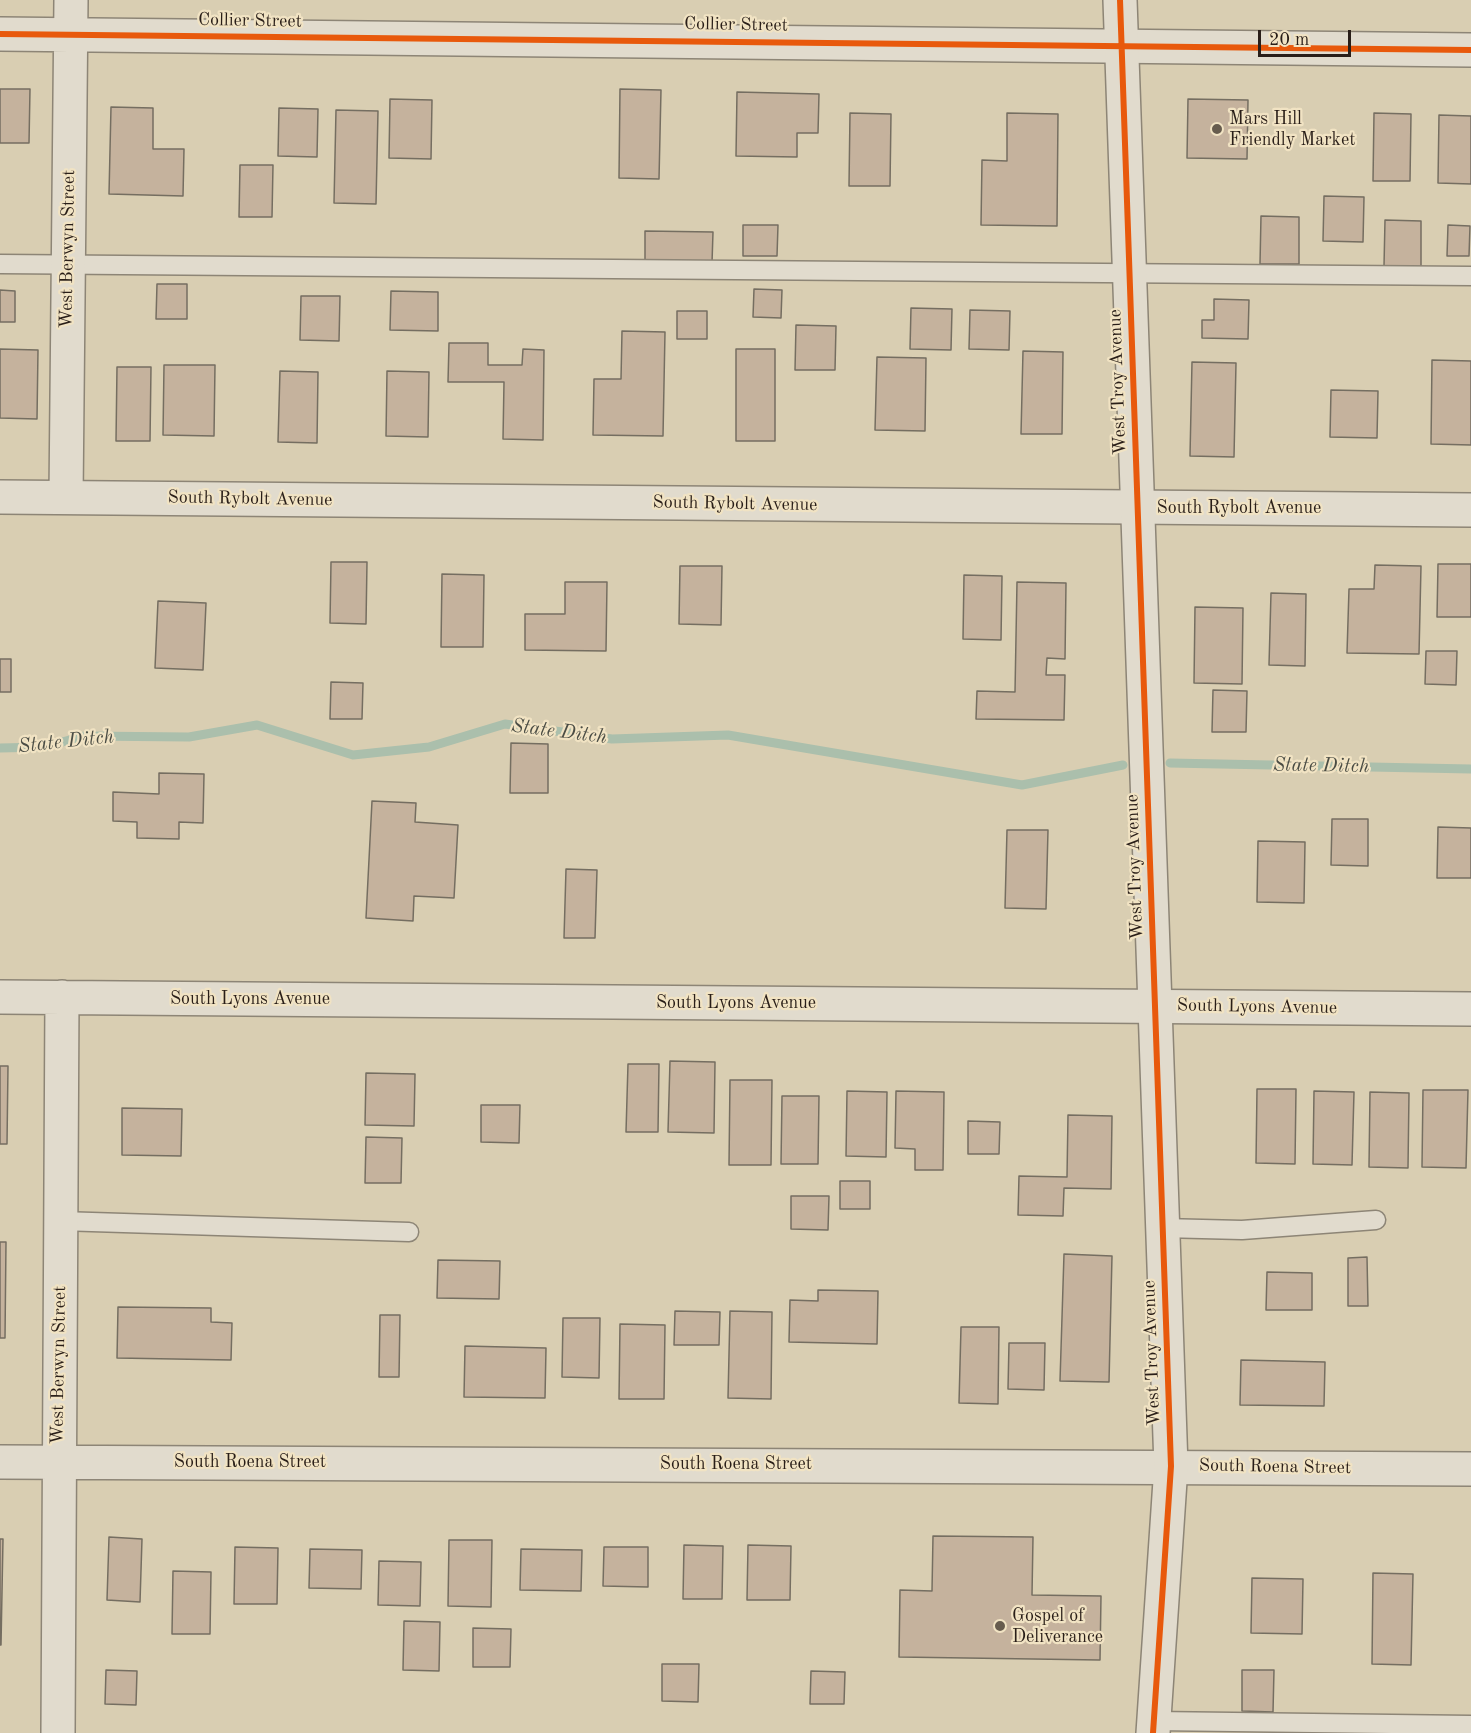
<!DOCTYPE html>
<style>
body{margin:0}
#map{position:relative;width:1471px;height:1733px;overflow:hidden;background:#d9ceb2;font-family:"Old Standard TT",serif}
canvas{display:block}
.scale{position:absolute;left:1258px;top:30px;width:93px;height:27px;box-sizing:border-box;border:3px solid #291e18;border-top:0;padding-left:8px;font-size:18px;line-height:21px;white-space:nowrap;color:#291e18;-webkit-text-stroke:4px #f1e3c3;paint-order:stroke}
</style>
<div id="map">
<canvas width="1471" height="1733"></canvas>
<div class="scale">20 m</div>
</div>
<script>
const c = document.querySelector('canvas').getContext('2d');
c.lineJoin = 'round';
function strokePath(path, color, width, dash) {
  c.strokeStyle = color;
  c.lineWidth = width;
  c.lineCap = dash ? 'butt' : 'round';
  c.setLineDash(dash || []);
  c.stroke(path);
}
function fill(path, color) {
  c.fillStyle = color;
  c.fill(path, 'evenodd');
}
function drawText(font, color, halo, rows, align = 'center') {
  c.font = font + ' "Old Standard TT",serif';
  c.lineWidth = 4.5;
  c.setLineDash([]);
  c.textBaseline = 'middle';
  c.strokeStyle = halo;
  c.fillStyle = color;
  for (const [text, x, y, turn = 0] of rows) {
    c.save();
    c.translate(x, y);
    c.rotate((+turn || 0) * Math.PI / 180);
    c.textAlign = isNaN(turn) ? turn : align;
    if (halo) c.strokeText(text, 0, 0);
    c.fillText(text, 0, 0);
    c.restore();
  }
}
const stream = new Path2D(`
 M 0,748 L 44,747 L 84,736 L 189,737 L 257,725 L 353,755 L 429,747 L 505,724 L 612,739 L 728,735 L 1022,785 L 1123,765
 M 1170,763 L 1471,769`);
const building = new Path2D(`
 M 0,89 L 30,89 L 29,143 L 0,143 Z
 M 620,89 L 661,90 L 659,179 L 619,178 Z
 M 737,92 L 819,94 L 818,133 L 797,133 L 797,157 L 736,156 Z
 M 390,99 L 432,100 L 431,159 L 389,158 Z
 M 1188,99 L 1248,100 L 1247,159 L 1187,158 Z
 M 111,107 L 153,108 L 153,149 L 184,149 L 183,196 L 109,194 Z
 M 279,108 L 318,109 L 317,157 L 278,156 Z
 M 336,110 L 378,111 L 376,204 L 334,203 Z
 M 850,113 L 891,114 L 890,186 L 849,186 Z
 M 1007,113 L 1058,114 L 1057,226 L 981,225 L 982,160 L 1007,161 Z
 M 1374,113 L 1411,114 L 1410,181 L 1373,181 Z
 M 1439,115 L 1471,116 L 1471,184 L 1438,183 Z
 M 240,165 L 273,165 L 272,217 L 239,217 Z
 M 1324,196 L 1364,197 L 1363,242 L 1323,241 Z
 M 1261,216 L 1299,217 L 1299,264 L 1260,264 Z
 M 1385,220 L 1421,221 L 1421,267 L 1384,266 Z
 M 743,225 L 778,225 L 777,256 L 743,256 Z
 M 1448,225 L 1470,226 L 1469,256 L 1447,256 Z
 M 645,231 L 713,232 L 712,263 L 645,261 Z
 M 157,284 L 187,284 L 187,319 L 156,319 Z
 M 754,289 L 782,290 L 781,318 L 753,317 Z
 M 0,290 L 15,291 L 15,322 L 0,322 Z
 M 391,291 L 438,292 L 438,331 L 390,330 Z
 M 301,296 L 340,296 L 339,341 L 300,340 Z
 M 1214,299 L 1249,300 L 1248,339 L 1202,338 L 1202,320 L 1214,320 Z
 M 911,308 L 952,309 L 951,350 L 910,349 Z
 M 970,310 L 1010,311 L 1009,350 L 969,349 Z
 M 677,311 L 707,311 L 707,339 L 677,339 Z
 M 796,325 L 836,326 L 835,370 L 795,370 Z
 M 622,331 L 665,332 L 663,436 L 593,435 L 594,379 L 621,379 Z
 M 449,343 L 488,343 L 488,365 L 522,365 L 523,349 L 544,350 L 543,440 L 503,439 L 504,382 L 448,382 Z
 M 0,349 L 38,350 L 37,419 L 0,418 Z
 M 736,349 L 775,349 L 775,441 L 736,441 Z
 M 1023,351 L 1063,352 L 1062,434 L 1021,434 Z
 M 877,357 L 926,358 L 925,431 L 875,430 Z
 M 1432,360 L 1471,361 L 1471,445 L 1431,444 Z
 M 1192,362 L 1236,363 L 1234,457 L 1190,456 Z
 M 164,365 L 215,365 L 214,436 L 163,435 Z
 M 117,367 L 151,367 L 150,441 L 116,441 Z
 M 280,371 L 318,372 L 317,443 L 278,442 Z
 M 387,371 L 429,372 L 428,437 L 386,436 Z
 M 1331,390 L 1378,391 L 1377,438 L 1330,437 Z
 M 331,562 L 367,562 L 366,624 L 330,623 Z
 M 1438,564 L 1471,564 L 1471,617 L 1437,617 Z
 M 1375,565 L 1421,566 L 1419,654 L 1347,653 L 1349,589 L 1374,589 Z
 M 680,566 L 722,566 L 721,625 L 679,624 Z
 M 442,574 L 484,575 L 483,647 L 441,647 Z
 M 964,575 L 1002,576 L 1001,640 L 963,639 Z
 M 565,582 L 607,582 L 606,651 L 525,650 L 525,614 L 565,614 Z
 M 1017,582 L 1066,583 L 1065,659 L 1047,658 L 1046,675 L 1065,675 L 1064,720 L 976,719 L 977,691 L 1015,692 Z
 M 1271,593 L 1306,594 L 1305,666 L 1269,665 Z
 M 158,601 L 206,603 L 203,670 L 155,668 Z
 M 1195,607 L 1243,608 L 1242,684 L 1194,683 Z
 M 1426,651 L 1457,651 L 1456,685 L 1425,684 Z
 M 0,659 L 11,659 L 11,692 L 0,692 Z
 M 331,682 L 363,683 L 362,719 L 330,719 Z
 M 1213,690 L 1247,691 L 1246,732 L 1212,732 Z
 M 511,743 L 548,744 L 548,793 L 510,793 Z
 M 159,773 L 204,774 L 203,823 L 179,822 L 179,839 L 137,838 L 137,822 L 113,821 L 113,792 L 159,794 Z
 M 372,801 L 416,803 L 415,822 L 458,825 L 454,898 L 414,896 L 413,921 L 366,918 Z
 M 1332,819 L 1368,819 L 1368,866 L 1331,865 Z
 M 1438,827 L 1471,828 L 1471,878 L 1437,878 Z
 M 1007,830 L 1048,830 L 1046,909 L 1005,908 Z
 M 1258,841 L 1305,842 L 1304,903 L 1257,902 Z
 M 566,869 L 597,870 L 595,938 L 564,938 Z
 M 670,1061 L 715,1062 L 714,1133 L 668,1132 Z
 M 628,1064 L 659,1064 L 658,1132 L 626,1132 Z
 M 0,1066 L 8,1066 L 7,1144 L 0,1144 Z
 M 366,1073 L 415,1074 L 414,1126 L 365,1125 Z
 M 730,1080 L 772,1080 L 771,1165 L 729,1165 Z
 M 1257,1089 L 1296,1089 L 1295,1164 L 1256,1163 Z
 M 1423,1090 L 1468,1090 L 1466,1168 L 1422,1167 Z
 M 847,1091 L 887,1092 L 886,1157 L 846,1156 Z
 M 896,1091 L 944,1092 L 943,1170 L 915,1170 L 915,1149 L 895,1148 Z
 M 1314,1091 L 1354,1092 L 1352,1165 L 1313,1164 Z
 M 1370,1092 L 1409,1093 L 1408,1168 L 1369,1167 Z
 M 782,1096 L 819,1096 L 818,1164 L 781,1164 Z
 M 481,1105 L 520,1105 L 519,1143 L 481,1142 Z
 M 122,1108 L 182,1109 L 181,1156 L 122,1155 Z
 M 1068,1115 L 1112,1116 L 1111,1189 L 1064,1188 L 1063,1216 L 1018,1215 L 1019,1176 L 1067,1177 Z
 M 968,1121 L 1000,1122 L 999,1154 L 968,1154 Z
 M 366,1137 L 402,1138 L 401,1183 L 365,1183 Z
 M 840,1181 L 870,1181 L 870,1209 L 840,1209 Z
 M 791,1196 L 829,1196 L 828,1230 L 791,1229 Z
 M 0,1242 L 6,1242 L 5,1338 L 0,1338 Z
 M 1064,1254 L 1112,1256 L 1109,1382 L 1060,1381 Z
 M 1367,1257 L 1368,1306 L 1348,1306 L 1348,1258 Z
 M 438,1260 L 500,1261 L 499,1299 L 437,1298 Z
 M 1267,1272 L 1312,1273 L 1312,1310 L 1266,1310 Z
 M 818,1290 L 878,1291 L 877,1344 L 789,1342 L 790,1300 L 818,1301 Z
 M 118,1307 L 211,1308 L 211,1322 L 232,1323 L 231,1360 L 117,1358 Z
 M 675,1311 L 720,1312 L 719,1345 L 674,1345 Z
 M 730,1311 L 772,1312 L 771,1399 L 728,1398 Z
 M 380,1315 L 400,1315 L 399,1377 L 379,1377 Z
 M 563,1318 L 600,1318 L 599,1378 L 562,1377 Z
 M 620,1324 L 665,1325 L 664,1399 L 619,1399 Z
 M 961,1327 L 999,1327 L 998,1404 L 959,1403 Z
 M 1009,1343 L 1045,1343 L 1044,1390 L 1008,1389 Z
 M 465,1346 L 546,1348 L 545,1398 L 464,1397 Z
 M 1241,1360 L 1325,1362 L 1324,1406 L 1240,1405 Z
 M 933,1536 L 1033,1537 L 1032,1595 L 1101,1596 L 1100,1660 L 899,1657 L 900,1590 L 932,1591 Z
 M 109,1537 L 142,1539 L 140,1602 L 107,1600 Z
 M 0,1539 L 3,1539 L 1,1645 L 0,1645 Z
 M 449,1540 L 492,1540 L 491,1607 L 448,1606 Z
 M 684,1545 L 723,1546 L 722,1599 L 683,1599 Z
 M 748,1545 L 791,1546 L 790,1600 L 747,1600 Z
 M 235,1547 L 278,1548 L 277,1604 L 234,1604 Z
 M 604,1547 L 648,1547 L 648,1587 L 603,1586 Z
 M 310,1549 L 362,1550 L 361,1589 L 309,1588 Z
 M 521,1549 L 582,1550 L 581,1591 L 520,1590 Z
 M 379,1561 L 421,1562 L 420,1606 L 378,1605 Z
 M 173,1571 L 211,1572 L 210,1634 L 172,1634 Z
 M 1373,1573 L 1413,1574 L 1411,1665 L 1372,1664 Z
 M 1252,1578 L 1303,1579 L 1302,1634 L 1251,1633 Z
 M 404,1621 L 440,1622 L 439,1671 L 403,1670 Z
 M 473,1628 L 511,1629 L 510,1667 L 473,1667 Z
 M 662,1664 L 699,1664 L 698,1702 L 662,1701 Z
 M 106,1670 L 137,1671 L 136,1705 L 105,1704 Z
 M 1242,1670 L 1274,1670 L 1273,1712 L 1242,1711 Z
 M 811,1671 L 845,1672 L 844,1704 L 810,1704 Z`);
const service = new Path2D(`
 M 0,264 L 1471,276
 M 60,1221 L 409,1232
 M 1162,1228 L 1242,1230 L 1376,1220
 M 1154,1721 L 1471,1725`);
const minor = new Path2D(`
 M 0,34 L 1471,50
 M 0,497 L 1471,510
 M 66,497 L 71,0
 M 0,997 L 1471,1009
 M 0,1462 L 1471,1469
 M 58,1733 L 62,997`);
const tertiary = new Path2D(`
 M 1120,0 L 1171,1466 L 1153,1733`);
const cycleway = new Path2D(`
 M 1120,0 L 1171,1466 L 1153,1733
 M 0,34 L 1471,50`);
const markers = [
 [1217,129,6,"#675c4e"],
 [1000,1626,6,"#675c4e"]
];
const streetNames = [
 ["Collier Street",250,21,1],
 ["Collier Street",736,25,1],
 ["West Berwyn Street",68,249,-89],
 ["West Troy Avenue",1118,382,-92],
 ["South Rybolt Avenue",250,499,1],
 ["South Rybolt Avenue",735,504,1],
 ["South Rybolt Avenue",1239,508],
 ["West Troy Avenue",1135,867,-92],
 ["South Lyons Avenue",250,999],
 ["South Lyons Avenue",736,1003],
 ["South Lyons Avenue",1257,1007,1],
 ["West Troy Avenue",1152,1353,-92],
 ["West Berwyn Street",59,1365,-89],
 ["South Roena Street",250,1462],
 ["South Roena Street",736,1464],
 ["South Roena Street",1275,1467,1]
];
const poiNames = [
 ["Mars Hill",1229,119],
 ["Friendly Market",1229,140],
 ["Gospel of",1012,1616],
 ["Deliverance",1012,1637]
];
const waterNames = [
 ["State Ditch",559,732,7],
 ["State Ditch",66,742,-6],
 ["State Ditch",1321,766,1]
];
strokePath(stream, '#abbfac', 9);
fill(building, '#c5b29d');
strokePath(building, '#756e61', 1.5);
strokePath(service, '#8d8576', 21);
strokePath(minor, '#8d8576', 36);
strokePath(tertiary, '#8d8576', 36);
strokePath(service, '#e1dbcd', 18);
strokePath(minor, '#e1dbcd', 33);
strokePath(tertiary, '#e1dbcd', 33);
strokePath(cycleway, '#e8590c', 6);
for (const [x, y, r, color] of markers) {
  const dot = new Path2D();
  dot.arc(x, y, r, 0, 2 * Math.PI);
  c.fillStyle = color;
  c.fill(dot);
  strokePath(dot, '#f1e3c3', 2);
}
drawText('18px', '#291e18', '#f1e3c3', streetNames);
drawText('18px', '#291e18', '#f1e3c3', poiNames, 'left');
drawText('italic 20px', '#4a4c44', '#f1e3c3', waterNames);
</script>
